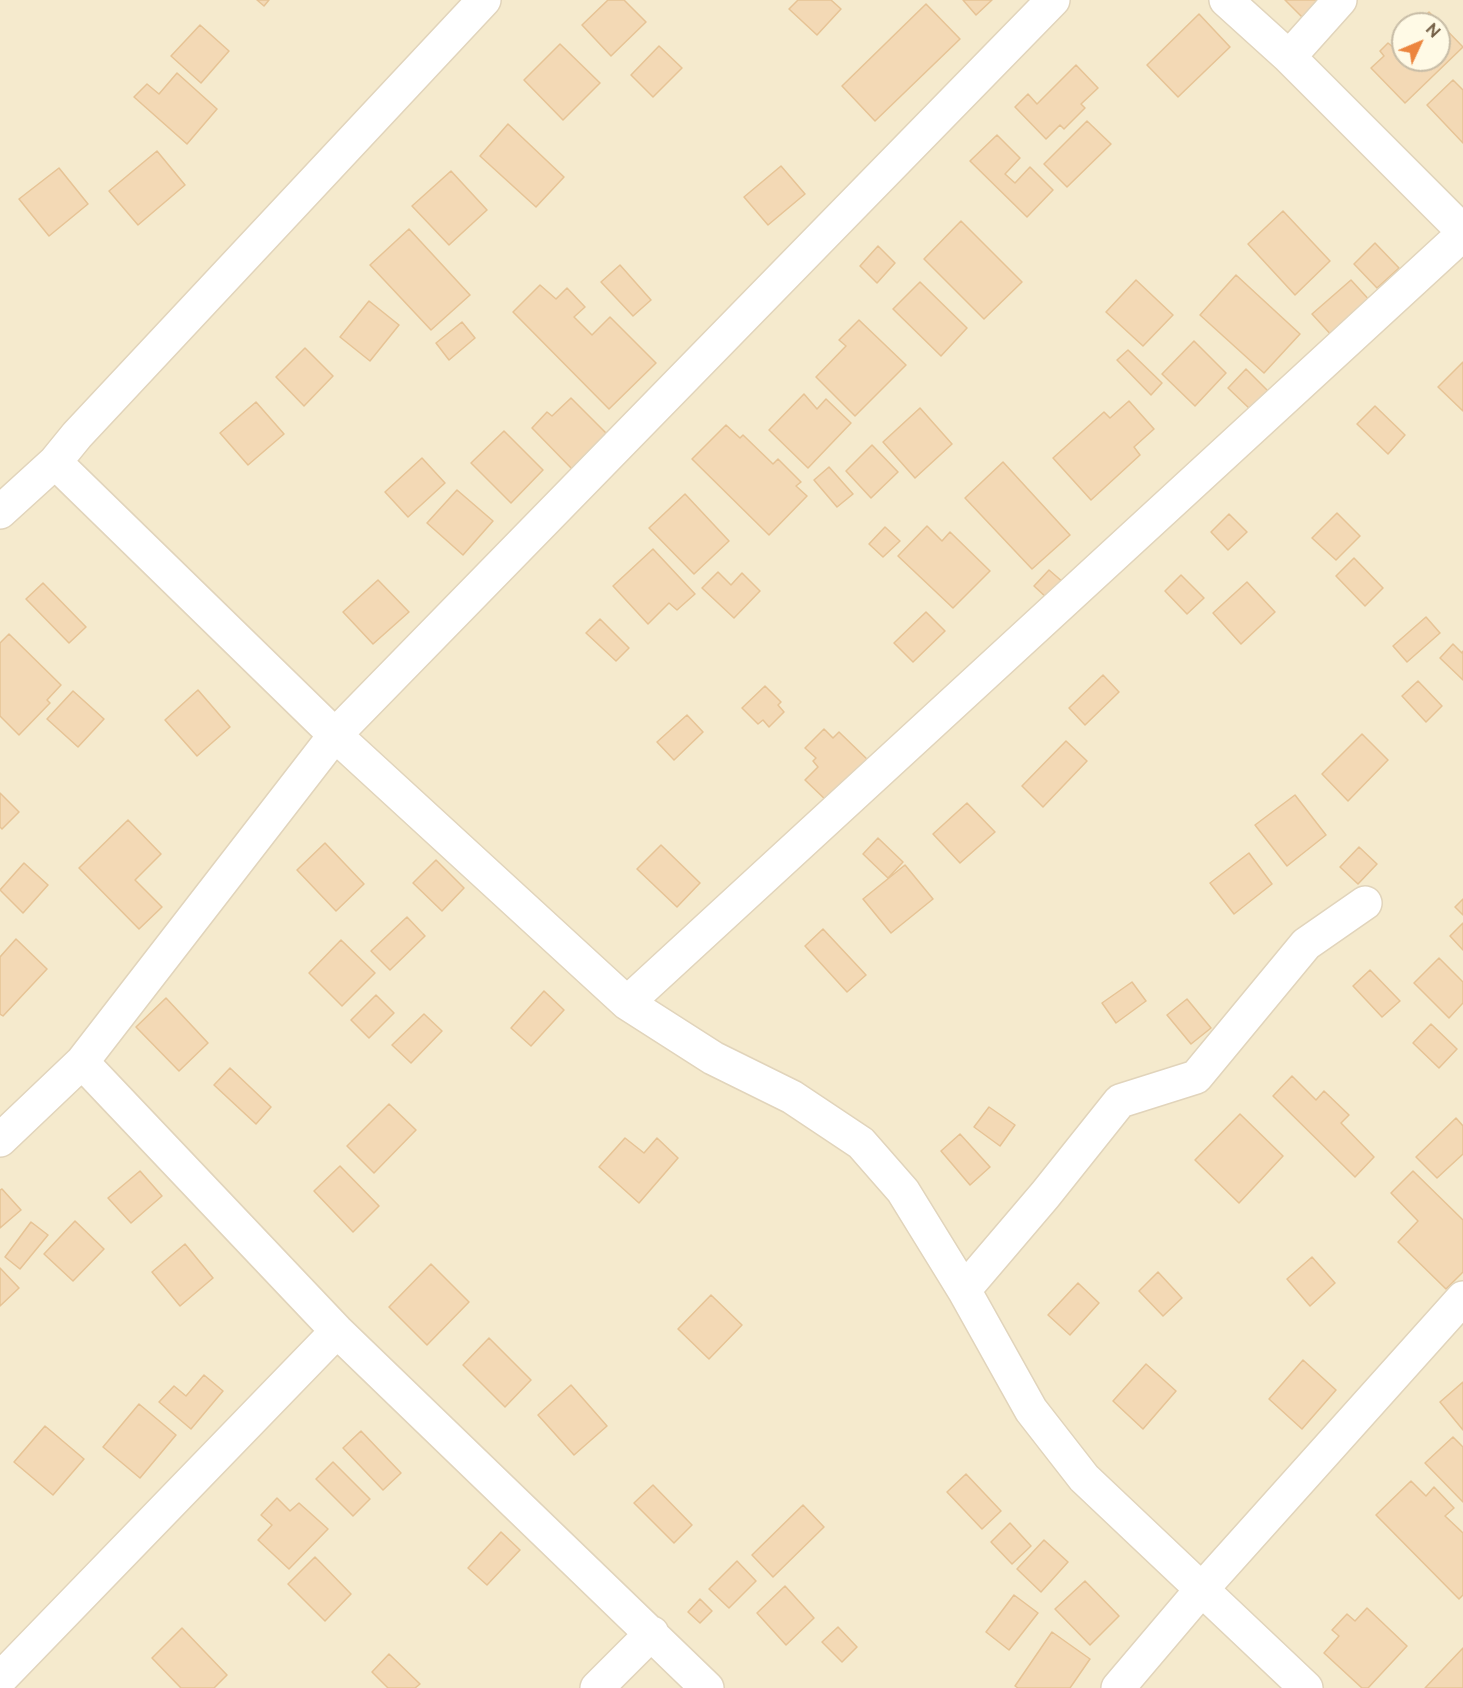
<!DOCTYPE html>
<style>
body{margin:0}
#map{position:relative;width:1463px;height:1688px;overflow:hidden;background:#fdf7df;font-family:Raleway,sans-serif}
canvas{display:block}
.north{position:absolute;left:1391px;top:12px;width:60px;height:60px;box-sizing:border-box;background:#fffae6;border:2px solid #c7bca6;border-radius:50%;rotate:46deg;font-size:16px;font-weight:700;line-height:24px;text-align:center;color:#745f46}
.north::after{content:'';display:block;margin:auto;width:21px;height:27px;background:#ec853e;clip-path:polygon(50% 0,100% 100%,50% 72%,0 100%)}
</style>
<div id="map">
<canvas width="1463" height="1688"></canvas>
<div class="north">N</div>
</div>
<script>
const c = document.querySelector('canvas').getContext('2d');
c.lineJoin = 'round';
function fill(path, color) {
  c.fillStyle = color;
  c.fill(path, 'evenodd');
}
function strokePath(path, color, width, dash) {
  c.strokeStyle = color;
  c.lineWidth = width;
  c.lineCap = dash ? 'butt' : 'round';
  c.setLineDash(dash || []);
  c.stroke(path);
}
const residential = new Path2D(`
 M 0,0 L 1463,0 L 1463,1688 L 0,1688 ZM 1403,24 L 1439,24 L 1439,60 L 1403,60 Z`);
const building = new Path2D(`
 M 257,0 L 269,0 L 264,6 Z
 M 608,0 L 624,0 L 646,22 L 611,56 L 582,25 Z
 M 798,0 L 831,0 L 841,9 L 817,35 L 789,9 Z
 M 963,0 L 992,0 L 976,15 Z
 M 1285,0 L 1325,0 L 1305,20 Z
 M 926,4 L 960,39 L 875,121 L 842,86 Z
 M 1429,12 L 1463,47 L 1405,103 L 1371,68 L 1384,56 L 1380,51 L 1388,43 L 1393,47 L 1403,38 L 1403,60 L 1439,60 L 1439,24 L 1417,24 Z
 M 1199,14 L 1230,47 L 1178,97 L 1147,65 Z
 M 200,25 L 229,51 L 201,83 L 171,56 Z
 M 560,44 L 600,83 L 563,120 L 524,80 Z
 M 659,46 L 682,68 L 653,97 L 631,75 Z
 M 1076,65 L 1098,88 L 1081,104 L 1085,108 L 1064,129 L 1060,125 L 1046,139 L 1015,107 L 1028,94 L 1037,104 Z
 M 177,73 L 217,109 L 187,144 L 134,97 L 147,84 L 159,94 Z
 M 1453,80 L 1463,90 L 1463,143 L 1427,105 Z
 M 1087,121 L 1111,144 L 1067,187 L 1044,164 Z
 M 508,124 L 564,177 L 536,207 L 480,156 Z
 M 997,135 L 1020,158 L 1005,174 L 1015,183 L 1030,167 L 1053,190 L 1027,217 L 970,161 Z
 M 157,151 L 185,185 L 138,225 L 109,191 Z
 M 781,166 L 805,194 L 768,225 L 744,197 Z
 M 59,168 L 88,204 L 49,236 L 19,199 Z
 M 451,171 L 487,210 L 449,245 L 412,206 Z
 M 1283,211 L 1330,261 L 1295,295 L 1248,244 Z
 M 961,221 L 1022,282 L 984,319 L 924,259 Z
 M 409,229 L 470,295 L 431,330 L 370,265 Z
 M 1375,243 L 1399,268 L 1377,288 L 1354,264 Z
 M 878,246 L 895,263 L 877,283 L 860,266 Z
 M 620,265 L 651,300 L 633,316 L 601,282 Z
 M 1236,275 L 1300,334 L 1264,373 L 1200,315 Z
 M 1136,280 L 1173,315 L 1143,346 L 1106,312 Z
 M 1351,280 L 1372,303 L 1334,338 L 1312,314 Z
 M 920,282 L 967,328 L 941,356 L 893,309 Z
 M 540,285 L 556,299 L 567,288 L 585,307 L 574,317 L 592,335 L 610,317 L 656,363 L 609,409 L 513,312 Z
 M 369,301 L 399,325 L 370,361 L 340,337 Z
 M 859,320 L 906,365 L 855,416 L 816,377 L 846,346 L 839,340 Z
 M 462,322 L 475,338 L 449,360 L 436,343 Z
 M 1194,341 L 1226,373 L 1195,406 L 1162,374 Z
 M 305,348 L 333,376 L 304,406 L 276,377 Z
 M 1128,350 L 1162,383 L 1151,395 L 1117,360 Z
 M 1463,362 L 1463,411 L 1438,387 Z
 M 1246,369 L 1269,392 L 1251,410 L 1228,388 Z
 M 804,394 L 817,409 L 826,399 L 851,423 L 808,468 L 769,430 Z
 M 571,398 L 609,436 L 574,471 L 532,428 L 547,412 L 552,416 Z
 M 1129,401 L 1154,429 L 1134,447 L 1140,455 L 1091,500 L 1053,458 L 1104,412 L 1110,418 Z
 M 256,402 L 284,434 L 248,465 L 220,433 Z
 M 1375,406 L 1405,435 L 1388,454 L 1357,424 Z
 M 920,408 L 952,444 L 915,478 L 883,442 Z
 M 726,425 L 740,438 L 743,435 L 773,464 L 778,459 L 801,482 L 796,486 L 807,496 L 769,535 L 692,459 Z
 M 504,431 L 543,470 L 511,503 L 471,463 Z
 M 872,445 L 898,472 L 871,498 L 846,471 Z
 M 422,458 L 445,483 L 408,517 L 385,492 Z
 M 1003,462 L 1070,535 L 1032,569 L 965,498 Z
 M 829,467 L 853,494 L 837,507 L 814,480 Z
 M 457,490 L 493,521 L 463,555 L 427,523 Z
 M 685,494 L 729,541 L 694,574 L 649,528 Z
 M 1337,513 L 1360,536 L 1336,560 L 1312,538 Z
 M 1229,514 L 1247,532 L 1228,550 L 1211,532 Z
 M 927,526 L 942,541 L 950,532 L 990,571 L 953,608 L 898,556 Z
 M 885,527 L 900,541 L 883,557 L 869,544 Z
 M 653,549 L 695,594 L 677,610 L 669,603 L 648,624 L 613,586 Z
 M 1354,558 L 1383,588 L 1365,606 L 1336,576 Z
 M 1049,570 L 1064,583 L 1048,599 L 1034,586 Z
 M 718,572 L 731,585 L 742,573 L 760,591 L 734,618 L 702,588 Z
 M 1181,575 L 1204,598 L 1187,614 L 1165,591 Z
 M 378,580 L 409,612 L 373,644 L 343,612 Z
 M 1247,582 L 1275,612 L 1241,644 L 1213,613 Z
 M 43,583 L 86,627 L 69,643 L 26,599 Z
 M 926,612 L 945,631 L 913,662 L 894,643 Z
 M 1426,617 L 1440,633 L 1407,662 L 1393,646 Z
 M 600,619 L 629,648 L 616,661 L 586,633 Z
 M 9,634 L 61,685 L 47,700 L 50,703 L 19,735 L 0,716 L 0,643 Z
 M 1453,644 L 1462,653 L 1463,651 L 1463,680 L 1440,658 Z
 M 1103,675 L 1119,692 L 1085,725 L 1069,708 Z
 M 1418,681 L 1442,706 L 1426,722 L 1402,696 Z
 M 765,686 L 781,702 L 778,705 L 784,712 L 769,727 L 763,720 L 758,724 L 742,708 Z
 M 198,690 L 230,727 L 197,756 L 165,720 Z
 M 73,691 L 104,719 L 78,747 L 47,719 Z
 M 687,715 L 703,732 L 674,760 L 657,742 Z
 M 824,729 L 833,738 L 839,732 L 870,762 L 829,803 L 805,780 L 818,767 L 813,761 L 816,758 L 805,748 Z
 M 1362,734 L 1388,760 L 1348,801 L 1322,774 Z
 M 1066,741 L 1087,761 L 1043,807 L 1022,786 Z
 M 0,793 L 19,812 L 2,829 L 0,827 Z
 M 1295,795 L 1326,835 L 1287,866 L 1255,825 Z
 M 967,803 L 995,832 L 960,863 L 933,834 Z
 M 128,820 L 161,854 L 135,880 L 162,907 L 139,929 L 79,868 Z
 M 878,838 L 903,862 L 888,878 L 863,854 Z
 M 325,843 L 364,884 L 336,911 L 297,870 Z
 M 661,845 L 700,883 L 677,907 L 637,869 Z
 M 1359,847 L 1377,864 L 1358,884 L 1340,867 Z
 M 1249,853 L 1272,884 L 1234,914 L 1210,883 Z
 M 436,860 L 464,888 L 442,911 L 413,883 Z
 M 24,863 L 48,885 L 23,913 L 0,890 Z
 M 905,865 L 933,899 L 891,933 L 863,899 Z
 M 1463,899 L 1463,915 L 1455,907 Z
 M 407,917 L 425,936 L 390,970 L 371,951 Z
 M 1463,923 L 1463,950 L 1450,936 Z
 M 823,929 L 866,975 L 847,992 L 805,946 Z
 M 16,939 L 47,969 L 3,1016 L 0,1014 L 0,957 Z
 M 341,940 L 375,973 L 342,1006 L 309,973 Z
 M 1439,958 L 1463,982 L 1463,1003 L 1449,1018 L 1414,983 Z
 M 1370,970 L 1400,1001 L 1382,1017 L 1353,986 Z
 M 1132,982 L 1146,1001 L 1116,1023 L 1102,1003 Z
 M 544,991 L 564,1010 L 531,1046 L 511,1028 Z
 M 376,995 L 394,1013 L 369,1038 L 351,1020 Z
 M 166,998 L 208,1043 L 179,1071 L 136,1027 Z
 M 1187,999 L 1211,1028 L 1191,1044 L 1167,1015 Z
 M 424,1014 L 442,1031 L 411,1063 L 392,1045 Z
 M 1431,1024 L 1457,1049 L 1439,1068 L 1413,1043 Z
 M 230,1068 L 271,1107 L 256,1124 L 214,1085 Z
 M 1292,1076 L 1316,1100 L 1324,1091 L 1349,1115 L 1341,1123 L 1374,1157 L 1355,1177 L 1273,1096 Z
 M 389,1104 L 416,1130 L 374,1173 L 347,1146 Z
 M 989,1107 L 1015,1125 L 1000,1146 L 974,1127 Z
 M 1240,1114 L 1283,1156 L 1239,1203 L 1195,1160 Z
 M 1456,1118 L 1463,1126 L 1463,1154 L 1437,1178 L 1416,1157 Z
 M 960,1134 L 990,1167 L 970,1185 L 941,1151 Z
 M 625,1138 L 644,1153 L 657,1138 L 678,1158 L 639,1203 L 599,1167 Z
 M 340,1166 L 379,1206 L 353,1232 L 314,1191 Z
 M 140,1171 L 162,1196 L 131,1223 L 108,1198 Z
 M 1413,1171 L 1463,1220 L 1463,1272 L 1446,1289 L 1398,1242 L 1418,1221 L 1391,1193 Z
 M 2,1189 L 21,1210 L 0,1228 L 0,1190 Z
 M 75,1221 L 104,1249 L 73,1281 L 44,1254 Z
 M 31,1222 L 48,1235 L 20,1269 L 5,1257 Z
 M 185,1244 L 213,1278 L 180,1306 L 152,1272 Z
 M 1312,1257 L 1335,1283 L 1310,1306 L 1287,1279 Z
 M 431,1264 L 469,1302 L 427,1345 L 389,1307 Z
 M 0,1268 L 19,1288 L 0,1306 Z
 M 1158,1272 L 1182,1298 L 1163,1316 L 1139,1291 Z
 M 1078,1283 L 1099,1303 L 1070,1335 L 1048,1315 Z
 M 711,1295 L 742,1325 L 709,1359 L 678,1329 Z
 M 489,1338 L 531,1380 L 505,1407 L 463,1365 Z
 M 1303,1360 L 1336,1390 L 1302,1429 L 1269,1399 Z
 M 1146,1364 L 1176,1391 L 1143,1429 L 1113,1401 Z
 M 204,1375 L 223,1391 L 191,1429 L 159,1402 L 174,1386 L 186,1396 Z
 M 1463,1382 L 1463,1430 L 1440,1402 Z
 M 571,1385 L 607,1426 L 574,1455 L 538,1415 Z
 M 139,1404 L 176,1435 L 140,1478 L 103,1447 Z
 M 45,1426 L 84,1459 L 53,1495 L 14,1462 Z
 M 361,1431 L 401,1473 L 383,1490 L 343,1448 Z
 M 1453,1437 L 1463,1447 L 1463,1502 L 1425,1463 Z
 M 333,1462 L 370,1499 L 353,1516 L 316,1479 Z
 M 966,1474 L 1001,1511 L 982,1529 L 947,1492 Z
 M 1411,1481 L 1426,1496 L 1434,1487 L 1454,1508 L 1445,1516 L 1463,1533 L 1463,1595 L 1459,1599 L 1376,1515 Z
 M 653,1485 L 692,1525 L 674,1543 L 634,1503 Z
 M 277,1498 L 290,1511 L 299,1503 L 328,1529 L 289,1569 L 258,1540 L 272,1525 L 261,1515 Z
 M 803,1505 L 824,1527 L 773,1577 L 752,1555 Z
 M 1010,1523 L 1031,1546 L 1012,1564 L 991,1542 Z
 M 501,1532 L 520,1550 L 487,1585 L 468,1568 Z
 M 1044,1540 L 1068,1562 L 1041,1592 L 1017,1569 Z
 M 315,1557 L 351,1594 L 325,1621 L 288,1584 Z
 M 737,1561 L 756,1581 L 729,1608 L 709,1589 Z
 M 1085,1581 L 1119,1616 L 1090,1645 L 1055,1609 Z
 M 785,1586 L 814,1618 L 786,1645 L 757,1613 Z
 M 1014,1595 L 1038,1613 L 1009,1650 L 986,1632 Z
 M 700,1599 L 712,1611 L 700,1623 L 688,1612 Z
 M 1367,1608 L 1407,1646 L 1368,1688 L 1362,1688 L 1324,1653 L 1339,1636 L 1332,1630 L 1347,1614 L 1355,1621 Z
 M 838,1627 L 857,1647 L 842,1662 L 822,1642 Z
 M 182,1628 L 227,1675 L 214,1688 L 181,1688 L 152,1658 Z
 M 1052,1632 L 1090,1659 L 1070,1688 L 1018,1688 L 1015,1686 Z
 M 1463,1648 L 1463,1688 L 1425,1688 Z
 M 389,1654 L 420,1684 L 415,1688 L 388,1688 L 372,1672 Z`);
const minor = new Path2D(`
 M 1226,0 L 1289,57 L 1463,231
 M 1289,57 L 1340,0
 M 55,462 L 335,735 L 627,1003 L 713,1058 L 792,1097 L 861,1143 L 903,1191 L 964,1290 L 1031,1410 L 1084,1478 L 1306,1688
 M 0,512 L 55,462 L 77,435 L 484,0
 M 627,1003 L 1463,234
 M 82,1062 L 337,1331 L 707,1688
 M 0,1140 L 82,1062 L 335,735 L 1053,0
 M 964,1290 L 1045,1195 L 1120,1101 L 1196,1077 L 1306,944 L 1365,903
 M 0,1679 L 337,1331
 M 597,1688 L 652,1633
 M 1118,1688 L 1202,1589 L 1463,1298`);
fill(residential, '#f5eacd');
fill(building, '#f3d9b5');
strokePath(building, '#e6c395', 1.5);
strokePath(minor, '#e1d4bb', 36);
strokePath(minor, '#fff', 33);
</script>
